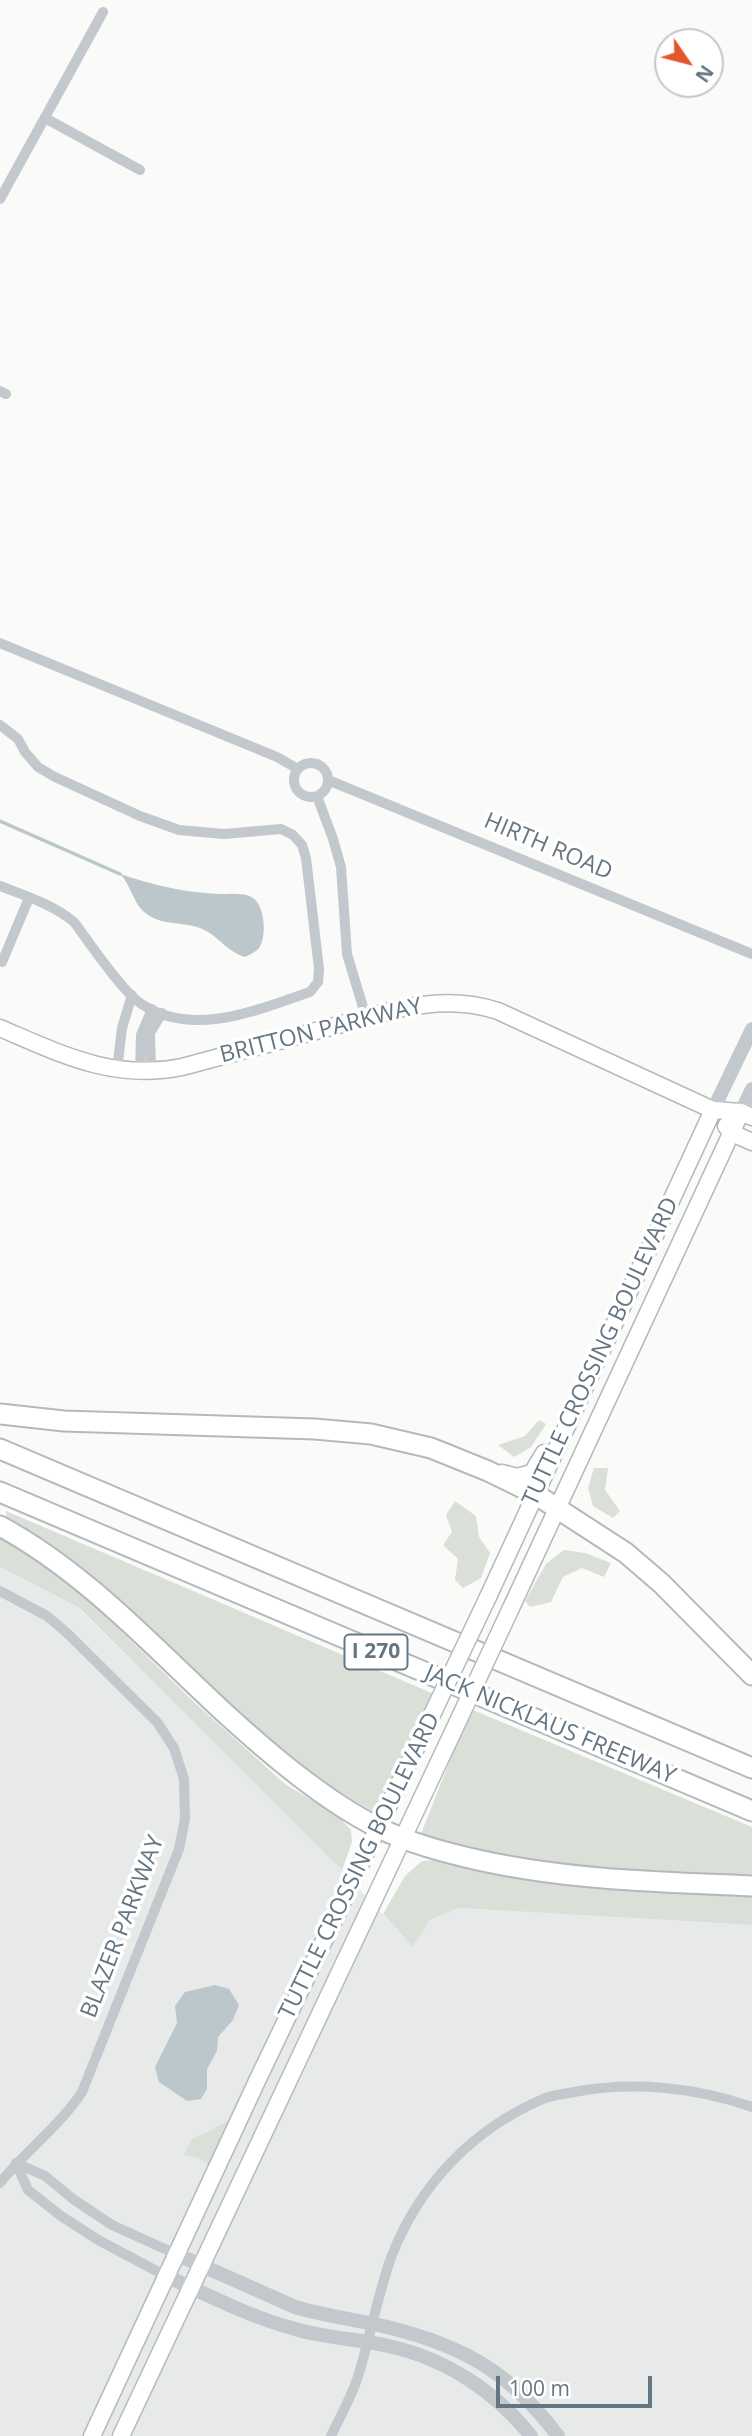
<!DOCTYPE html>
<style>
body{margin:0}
#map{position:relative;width:752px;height:2436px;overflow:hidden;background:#fafaf8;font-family:"Open Sans",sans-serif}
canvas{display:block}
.north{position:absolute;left:654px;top:28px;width:70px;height:70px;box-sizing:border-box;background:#fff;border:2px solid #c1c8cd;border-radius:50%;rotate:125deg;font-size:19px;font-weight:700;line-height:28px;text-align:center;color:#657683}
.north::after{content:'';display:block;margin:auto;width:24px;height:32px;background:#e4572e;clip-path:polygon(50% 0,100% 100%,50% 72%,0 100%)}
.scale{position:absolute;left:496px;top:2376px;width:156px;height:32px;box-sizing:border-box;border:4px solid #657683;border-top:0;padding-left:9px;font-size:21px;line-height:24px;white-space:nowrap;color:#657683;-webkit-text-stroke:5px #fff;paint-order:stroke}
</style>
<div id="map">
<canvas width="752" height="2436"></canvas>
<div class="north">N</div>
<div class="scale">100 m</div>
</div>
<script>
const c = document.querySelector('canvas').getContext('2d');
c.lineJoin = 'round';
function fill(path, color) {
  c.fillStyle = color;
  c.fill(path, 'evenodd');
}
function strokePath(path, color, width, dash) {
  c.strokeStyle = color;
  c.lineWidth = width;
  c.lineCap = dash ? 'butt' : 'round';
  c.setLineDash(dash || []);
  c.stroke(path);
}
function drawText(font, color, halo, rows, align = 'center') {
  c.font = font + ' "Open Sans",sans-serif';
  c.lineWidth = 7;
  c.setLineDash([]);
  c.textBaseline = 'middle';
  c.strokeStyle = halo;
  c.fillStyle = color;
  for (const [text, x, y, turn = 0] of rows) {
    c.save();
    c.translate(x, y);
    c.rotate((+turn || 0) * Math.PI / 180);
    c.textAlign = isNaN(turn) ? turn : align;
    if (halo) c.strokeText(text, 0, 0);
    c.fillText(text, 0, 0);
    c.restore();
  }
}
const built = new Path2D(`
 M 0,1567 L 78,1608 L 329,1856 L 413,1947 L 430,1920 L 459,1908 L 752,1925 L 752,2436 L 0,2436 Z`);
const green = new Path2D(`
 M 539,1420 L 546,1424 L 531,1447 L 514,1457 L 498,1445 L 525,1436 Z
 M 594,1468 L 608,1468 L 605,1490 L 620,1511 L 613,1518 L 593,1506 L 588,1488 Z
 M 455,1501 L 476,1516 L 479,1537 L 490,1553 L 481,1578 L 463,1588 L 455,1580 L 458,1559 L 443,1545 L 452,1532 L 446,1515 Z
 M 6,1511 L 434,1694 L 377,1814 L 312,1775 L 271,1744 L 7,1522 Z
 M 0,1535 L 42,1562 L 91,1602 L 194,1702 L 285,1784 L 338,1816 L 351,1830 L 352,1842 L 342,1870 L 79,1608 L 0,1567 Z
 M 564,1550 L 585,1553 L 611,1563 L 604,1577 L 582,1568 L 563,1577 L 551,1602 L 530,1607 L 525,1601 L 546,1564 Z
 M 473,1710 L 752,1827 L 752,1880 L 597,1871 L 480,1854 L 421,1834 L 458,1740 Z
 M 439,1860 L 516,1877 L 582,1886 L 752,1893 L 752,1925 L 459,1908 L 430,1920 L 413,1947 L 383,1914 L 405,1876 L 422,1861 Z
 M 229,2120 L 230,2120 L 210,2166 L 201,2159 L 184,2155 L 192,2139 L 212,2130 Z`);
const water = new Path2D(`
 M 120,874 C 154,885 185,893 221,894 C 230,894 244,892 253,898 C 265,906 267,937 259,948 C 256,952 249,955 245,957 C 227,952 218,935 200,928 C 180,921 159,926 143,911 C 132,900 131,885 120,874 Z
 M 215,1985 L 229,1989 L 239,2005 L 233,2020 L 218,2037 L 217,2051 L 207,2069 L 207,2089 L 201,2099 L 187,2101 L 159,2082 L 155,2067 L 177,2023 L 175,2006 L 185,1992 Z`);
const stream = new Path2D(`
 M 0,821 L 120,874`);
const minor = new Path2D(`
 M 45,118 L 140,170
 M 0,199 L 103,12
 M 0,391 L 6,394
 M 0,643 L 277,757 L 298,769
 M 0,725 L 18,739 L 25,752 L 38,767 L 55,777 L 140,816 L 179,830 L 224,834 L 281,829 L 293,835 L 302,845 L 306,858 L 319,969 L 318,982 L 310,992 C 259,1009 195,1038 143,1005 C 123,993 90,943 74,922 C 52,904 26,896 0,886
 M294 780a17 17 0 1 1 34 0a17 17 0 1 1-34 0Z
 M 328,780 L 752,954
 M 317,796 L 333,839 L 341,867 L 347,954 L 366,1017
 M 2,962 L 29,898
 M 117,1071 L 122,1028 L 132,995
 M 140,1072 L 141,1035 L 152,1009
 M 151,1072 L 150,1033 L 162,1013
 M 0,1591 L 47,1616 L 67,1633 L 157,1722 L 174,1748 L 184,1779 L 185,1819 L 179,1849 L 82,2092 C 59,2127 26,2150 0,2183
 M 16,2163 L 28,2190 L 61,2216 L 100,2241 L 166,2276
 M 16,2163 L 45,2176 L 73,2199 L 112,2225 L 176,2254
 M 331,2436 C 340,2416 353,2395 359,2373 C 371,2334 378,2293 392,2255 C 420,2184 473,2129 543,2099 C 552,2095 564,2094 574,2092 C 633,2081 695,2087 752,2107`);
const tertiary = new Path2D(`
 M 713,1110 L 752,1029
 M 741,1112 L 752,1089
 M 176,2254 L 295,2307 C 328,2317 362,2320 395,2329 C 468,2348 512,2375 558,2436
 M 166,2276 C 208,2295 250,2317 295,2329 C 325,2338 358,2339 389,2346 C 446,2359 495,2391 531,2436`);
const secondary = new Path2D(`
 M 0,1028 C 61,1054 113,1081 182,1067 L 398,1009 C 433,1002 464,1000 498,1011 L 713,1110 L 741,1112 L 752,1117
 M 726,1126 L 732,1133 L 752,1142
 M 502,1473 L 517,1477 L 532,1473 L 544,1453
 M 488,1597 L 713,1110
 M 511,1608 L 741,1112
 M 92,2436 L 257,2081 L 428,1723
 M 121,2436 L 452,1734`);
const motorway = new Path2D(`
 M 0,1414 L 64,1421 L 315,1429 L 371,1434 L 431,1448 L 488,1471 L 535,1494 L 626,1553 L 662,1584 L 752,1675
 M 0,1449 L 752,1768
 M 0,1492 L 752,1811
 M 0,1526 C 87,1573 156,1650 228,1716 C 272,1756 324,1800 377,1827 C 409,1843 443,1852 478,1860 C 568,1880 660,1882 752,1886`);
const secondaryBridge = new Path2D(`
 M 428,1723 L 488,1597
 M 452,1734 L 511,1608`);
const shields = [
 [376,1652,63]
];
const shieldNames = [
 ["I 270",376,1652]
];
const streetNames = [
 ["HIRTH ROAD",548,847,23],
 ["BRITTON PARKWAY",321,1031,-14],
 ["TUTTLE CROSSING BOULEVARD",601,1352,-65],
 ["JACK NICKLAUS FREEWAY",550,1725,23],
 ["TUTTLE CROSSING BOULEVARD",360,1866,-64],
 ["BLAZER PARKWAY",123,1927,-69]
];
fill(built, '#e8e9e9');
fill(green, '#dadfd7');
fill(water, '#bbc7cb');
strokePath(stream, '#bbc7cb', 3.5);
strokePath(secondary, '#b3babf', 19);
strokePath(motorway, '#b4b9bd', 23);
strokePath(minor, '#c3c8cc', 10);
strokePath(tertiary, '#c3c8cc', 14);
strokePath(secondary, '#fff', 16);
strokePath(motorway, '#fff', 19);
strokePath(secondaryBridge, '#b3babf', 19, []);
strokePath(secondaryBridge, '#fff', 16);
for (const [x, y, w] of shields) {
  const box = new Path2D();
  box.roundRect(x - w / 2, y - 17.5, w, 35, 5);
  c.fillStyle = '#fff';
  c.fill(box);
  strokePath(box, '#657683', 2);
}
drawText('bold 21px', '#657683', null, shieldNames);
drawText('23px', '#657683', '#fff', streetNames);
</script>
